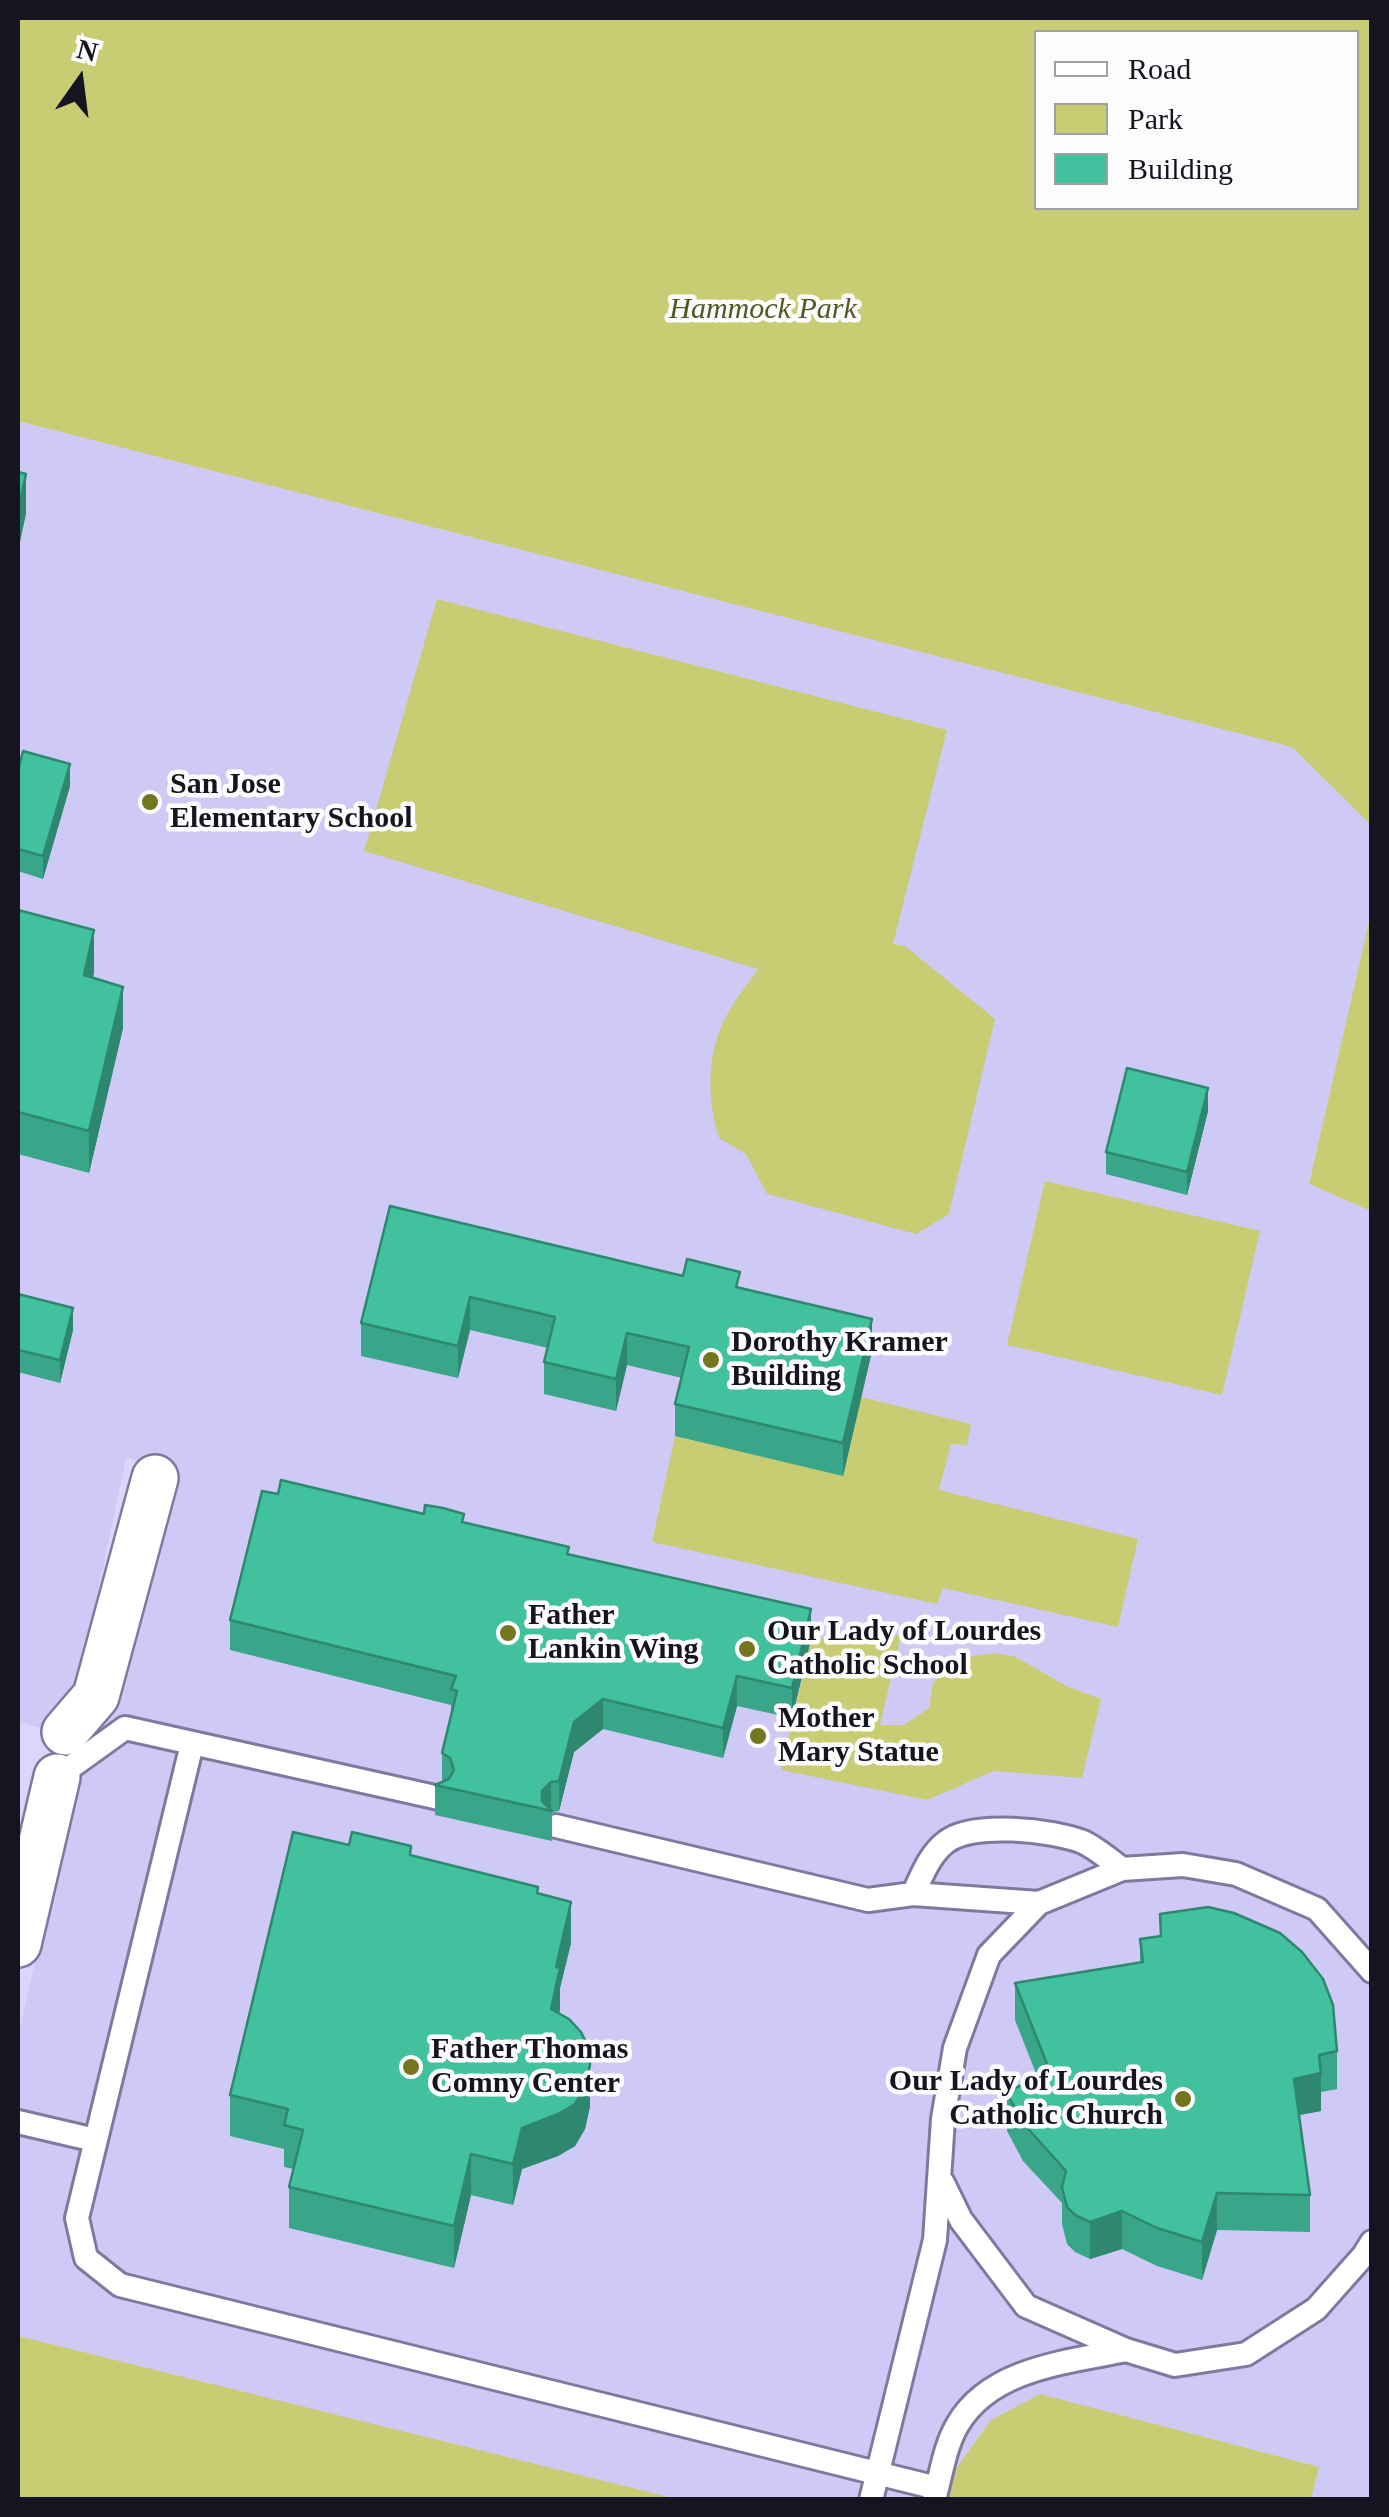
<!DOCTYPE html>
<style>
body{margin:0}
#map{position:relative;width:1389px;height:2517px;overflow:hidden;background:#dbd6fc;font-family:Georgia,serif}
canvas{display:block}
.frame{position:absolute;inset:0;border:20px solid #161421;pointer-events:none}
.legend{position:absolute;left:1034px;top:30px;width:325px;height:180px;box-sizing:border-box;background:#fcfcfc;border:2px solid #a09fa4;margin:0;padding:12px 18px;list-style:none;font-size:30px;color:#161421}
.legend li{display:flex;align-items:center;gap:20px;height:50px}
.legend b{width:50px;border:2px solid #a09fa4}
.north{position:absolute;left:30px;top:30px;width:100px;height:100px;-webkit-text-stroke:8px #fcfcfc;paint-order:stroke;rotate:14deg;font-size:28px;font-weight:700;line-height:40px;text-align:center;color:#161421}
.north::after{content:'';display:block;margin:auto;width:35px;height:45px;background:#161421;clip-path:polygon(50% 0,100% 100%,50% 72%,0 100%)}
</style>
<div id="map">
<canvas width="1389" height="2517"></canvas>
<div class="frame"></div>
<ul class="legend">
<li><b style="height:12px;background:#fff"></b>Road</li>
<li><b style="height:28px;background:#c8cd74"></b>Park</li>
<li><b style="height:28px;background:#42c19f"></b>Building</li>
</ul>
<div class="north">N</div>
</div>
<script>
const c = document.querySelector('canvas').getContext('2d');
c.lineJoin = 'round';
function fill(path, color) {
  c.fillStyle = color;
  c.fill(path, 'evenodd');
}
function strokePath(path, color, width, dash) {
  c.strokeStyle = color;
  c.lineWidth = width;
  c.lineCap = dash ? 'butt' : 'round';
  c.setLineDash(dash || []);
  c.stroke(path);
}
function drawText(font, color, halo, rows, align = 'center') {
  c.font = font + ' Georgia,serif';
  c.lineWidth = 9;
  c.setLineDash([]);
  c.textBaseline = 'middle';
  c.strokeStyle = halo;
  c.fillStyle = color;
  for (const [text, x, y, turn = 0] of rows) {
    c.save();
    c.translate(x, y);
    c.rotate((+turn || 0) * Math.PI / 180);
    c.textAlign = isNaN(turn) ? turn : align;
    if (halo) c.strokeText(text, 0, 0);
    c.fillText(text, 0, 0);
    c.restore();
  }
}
const built = new Path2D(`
 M 18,421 L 1292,747 L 1371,825 L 1371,913 L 1309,1184 L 1372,1211 L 1371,2499 L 18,2499 L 18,2036 L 66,1829 L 179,1470 L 126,1458 L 68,1735 L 18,1722 Z`);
const green = new Path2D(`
 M 18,18 L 1371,18 L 1371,825 L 1292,747 L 18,421 ZM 1356,32 L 1356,208 L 1036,208 L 1036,32 Z
 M 437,599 L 947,730 L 893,944 L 905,946 L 995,1019 L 949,1214 L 916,1234 L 767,1194 L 746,1154 L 719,1138 C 706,1095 706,1047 731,1008 C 739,994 750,982 758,969 L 364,851 Z
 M 1371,913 L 1371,1211 L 1309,1184 Z
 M 1045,1181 L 1260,1231 L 1222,1395 L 1007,1345 Z
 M 861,1397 L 971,1424 L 967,1445 L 951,1444 L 939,1490 L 1138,1539 L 1118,1627 L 943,1588 L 937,1604 L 652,1542 L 675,1436 L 842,1475 Z
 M 901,1635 L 880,1725 L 904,1725 L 929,1708 L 933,1683 L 947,1668 L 969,1657 L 994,1653 L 1016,1657 L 1068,1687 L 1101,1699 L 1082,1778 L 994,1771 L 927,1800 L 781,1770 L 811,1639 Z
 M 18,2336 L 677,2499 L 18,2499 Z
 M 1040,2394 L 1319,2467 L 1311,2499 L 947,2499 L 953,2473 L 991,2420 Z`);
const service = new Path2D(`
 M 192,1744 L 77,2218 L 86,2258 L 120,2285 L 937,2488
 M 57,1777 L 125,1728 L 439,1798
 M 556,1826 L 868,1900 L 913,1894 L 1039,1903 L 1122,1869 L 1183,1865 L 1236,1874 L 1317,1909 L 1372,1971
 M 913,1894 C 922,1876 929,1855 946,1842 C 972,1821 1053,1830 1083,1842 C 1096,1848 1110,1860 1122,1869
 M 18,2122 L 95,2140
 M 943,2183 L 961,2220 L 1026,2306 L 1126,2350 L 1175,2365 L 1246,2354 L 1316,2309 L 1364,2255 L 1372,2242
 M 871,2500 L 935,2240 L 943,2119 L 955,2048 L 989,1955 L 1039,1903
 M 934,2500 C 941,2475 945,2445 958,2424 C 991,2368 1068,2362 1126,2350`);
const minor = new Path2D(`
 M 65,1732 L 96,1696 L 155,1478
 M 18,1944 L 57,1777`);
const wall = new Path2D(`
 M 18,771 L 70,786 L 43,879 L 18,871 Z
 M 18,910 L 94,972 L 93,978 L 123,1028 L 89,1173 L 18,1154 Z
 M 1208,1111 L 1187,1195 L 1106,1174 L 1106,1152 Z
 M 390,1206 L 683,1276 L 740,1287 L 872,1351 L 843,1476 L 675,1436 L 675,1404 L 682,1378 L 627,1365 L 616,1411 L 544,1394 L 544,1362 L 548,1348 L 470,1330 L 458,1378 L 361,1356 L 361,1323 Z
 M 18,1294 L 73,1330 L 60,1383 L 18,1372 Z
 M 278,1494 L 464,1522 L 569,1555 L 811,1639 L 792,1718 L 737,1706 L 723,1758 L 603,1729 L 574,1752 L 559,1811 L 552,1812 L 552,1841 L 435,1815 L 435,1785 L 442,1782 L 442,1753 L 451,1716 L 451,1705 L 230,1650 L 230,1620 Z
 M 349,1845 L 411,1855 L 538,1893 L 571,1943 L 560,1988 L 559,2014 L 590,2106 L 585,2129 L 575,2146 L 558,2156 L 522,2169 L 513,2205 L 471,2195 L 454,2268 L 289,2228 L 289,2187 L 294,2169 L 284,2167 L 284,2149 L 230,2136 L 230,2095 Z
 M 1160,1914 L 1337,2051 L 1337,2089 L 1321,2092 L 1321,2111 L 1299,2115 L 1310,2195 L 1310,2232 L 1217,2230 L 1202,2280 L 1157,2266 L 1122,2249 L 1090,2259 L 1075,2252 L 1067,2244 L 1062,2224 L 1062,2203 L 1023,2161 L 1007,2131 L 1007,2093 L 1037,2076 L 1015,2020 L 1015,1983 L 1140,1963 L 1140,1939 L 1160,1936 Z`);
const shadedWall = new Path2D(`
 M 26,474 L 26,514 L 18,551 L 18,510 Z
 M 70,764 L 70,786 L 43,879 L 43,856 Z
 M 94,930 L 94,972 L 84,1017 L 84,975 Z
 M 123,987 L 123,1028 L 89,1173 L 89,1131 Z
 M 1208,1088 L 1208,1111 L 1187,1195 L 1187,1172 Z
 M 470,1297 L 470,1330 L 458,1378 L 458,1346 Z
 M 73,1308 L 73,1330 L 60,1383 L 60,1360 Z
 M 872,1319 L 872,1351 L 843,1476 L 843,1443 Z
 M 627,1333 L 627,1365 L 616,1411 L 616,1379 Z
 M 811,1609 L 811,1639 L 792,1718 L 792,1688 Z
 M 737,1676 L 737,1706 L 723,1758 L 723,1728 Z
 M 603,1699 L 603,1729 L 574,1752 L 559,1811 L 559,1781 L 574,1722 Z
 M 551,1782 L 551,1810 L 542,1809 L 542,1791 Z
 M 571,1902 L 571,1943 L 560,1988 L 560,2010 L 551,2050 L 551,2009 L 556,1967 Z
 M 590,2065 L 590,2106 L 585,2129 L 575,2146 L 558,2156 L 522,2169 L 513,2205 L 513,2164 L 522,2128 Z
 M 1321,2073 L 1321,2111 L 1294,2116 L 1294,2079 Z
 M 471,2154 L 471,2195 L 454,2268 L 454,2226 Z
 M 1217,2193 L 1217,2230 L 1202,2280 L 1202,2242 Z
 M 1122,2211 L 1122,2249 L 1090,2259 L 1090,2222 Z`);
const building = new Path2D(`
 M 18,472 L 26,474 L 18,510 Z
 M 23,751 L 70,764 L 43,856 L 18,849 L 18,771 Z
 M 18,910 L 94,930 L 84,975 L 123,987 L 89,1131 L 18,1112 Z
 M 1127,1068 L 1208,1088 L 1187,1172 L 1106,1152 Z
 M 390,1206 L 683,1276 L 687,1259 L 740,1272 L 736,1287 L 872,1319 L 843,1443 L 675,1404 L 689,1347 L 627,1333 L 616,1379 L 544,1362 L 555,1317 L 470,1297 L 458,1346 L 361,1323 Z
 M 18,1294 L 73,1308 L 60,1360 L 18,1350 Z
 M 281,1480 L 424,1514 L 425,1505 L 443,1508 L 464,1514 L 462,1522 L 569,1547 L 567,1554 L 811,1609 L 792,1688 L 737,1676 L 723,1728 L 603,1699 L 574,1722 L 559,1781 L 551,1782 L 542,1791 L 542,1801 L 552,1811 L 435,1785 L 449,1779 L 454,1770 L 450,1758 L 442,1753 L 457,1691 L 451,1689 L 456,1676 L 230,1620 L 262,1491 L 278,1494 Z
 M 293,1832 L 349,1845 L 352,1832 L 411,1846 L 410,1855 L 538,1887 L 537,1893 L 571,1902 L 556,1967 L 560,1968 L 551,2009 L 569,2019 L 581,2032 L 589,2048 L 590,2065 L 585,2087 L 575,2104 L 558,2114 L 522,2128 L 513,2164 L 471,2154 L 454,2226 L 289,2187 L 303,2130 L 284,2125 L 288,2109 L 230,2095 Z
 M 1208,1907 L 1234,1913 L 1280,1933 L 1302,1952 L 1323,1979 L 1333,2005 L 1337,2051 L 1319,2055 L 1321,2073 L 1294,2079 L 1310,2195 L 1217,2193 L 1202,2242 L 1157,2228 L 1122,2211 L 1090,2222 L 1075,2215 L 1067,2207 L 1062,2187 L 1066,2171 L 1023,2123 L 1007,2093 L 1049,2069 L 1015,1983 L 1143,1962 L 1140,1939 L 1161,1936 L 1160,1914 Z`);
const markers = [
 [150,802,10,"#73761e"],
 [711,1360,10,"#73761e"],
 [508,1633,10,"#73761e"],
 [747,1649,10,"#73761e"],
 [758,1736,10,"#73761e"],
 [411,2067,10,"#73761e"],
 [1183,2099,10,"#73761e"]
];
const parkNames = [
 ["Hammock Park",763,310]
];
const poiNames = [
 ["San Jose",170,785],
 ["Elementary School",170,819],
 ["Dorothy Kramer",731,1343],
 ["Building",731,1377],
 ["Father",528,1616],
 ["Lankin Wing",528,1650],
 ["Our Lady of Lourdes",767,1632],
 ["Catholic School",767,1666],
 ["Mother",778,1719],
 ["Mary Statue",778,1753],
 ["Father Thomas",431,2050],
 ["Comny Center",431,2084],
 ["Our Lady of Lourdes",1163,2082,"right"],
 ["Catholic Church",1163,2116,"right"]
];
fill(built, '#cfc9f6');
fill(green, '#c8cd74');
strokePath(service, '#7f7a9d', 28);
strokePath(minor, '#7f7a9d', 50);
strokePath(service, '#fff', 22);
strokePath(minor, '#fff', 45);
fill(wall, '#39a689');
fill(shadedWall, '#2e876f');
fill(building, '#42c19f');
strokePath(building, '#2e876f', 2.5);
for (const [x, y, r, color] of markers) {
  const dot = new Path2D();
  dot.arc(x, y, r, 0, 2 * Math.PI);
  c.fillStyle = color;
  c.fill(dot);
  strokePath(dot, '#fcfcfc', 4);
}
drawText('italic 30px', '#545623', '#fcfcfc', parkNames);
drawText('bold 30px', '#161421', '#fcfcfc', poiNames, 'left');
</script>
